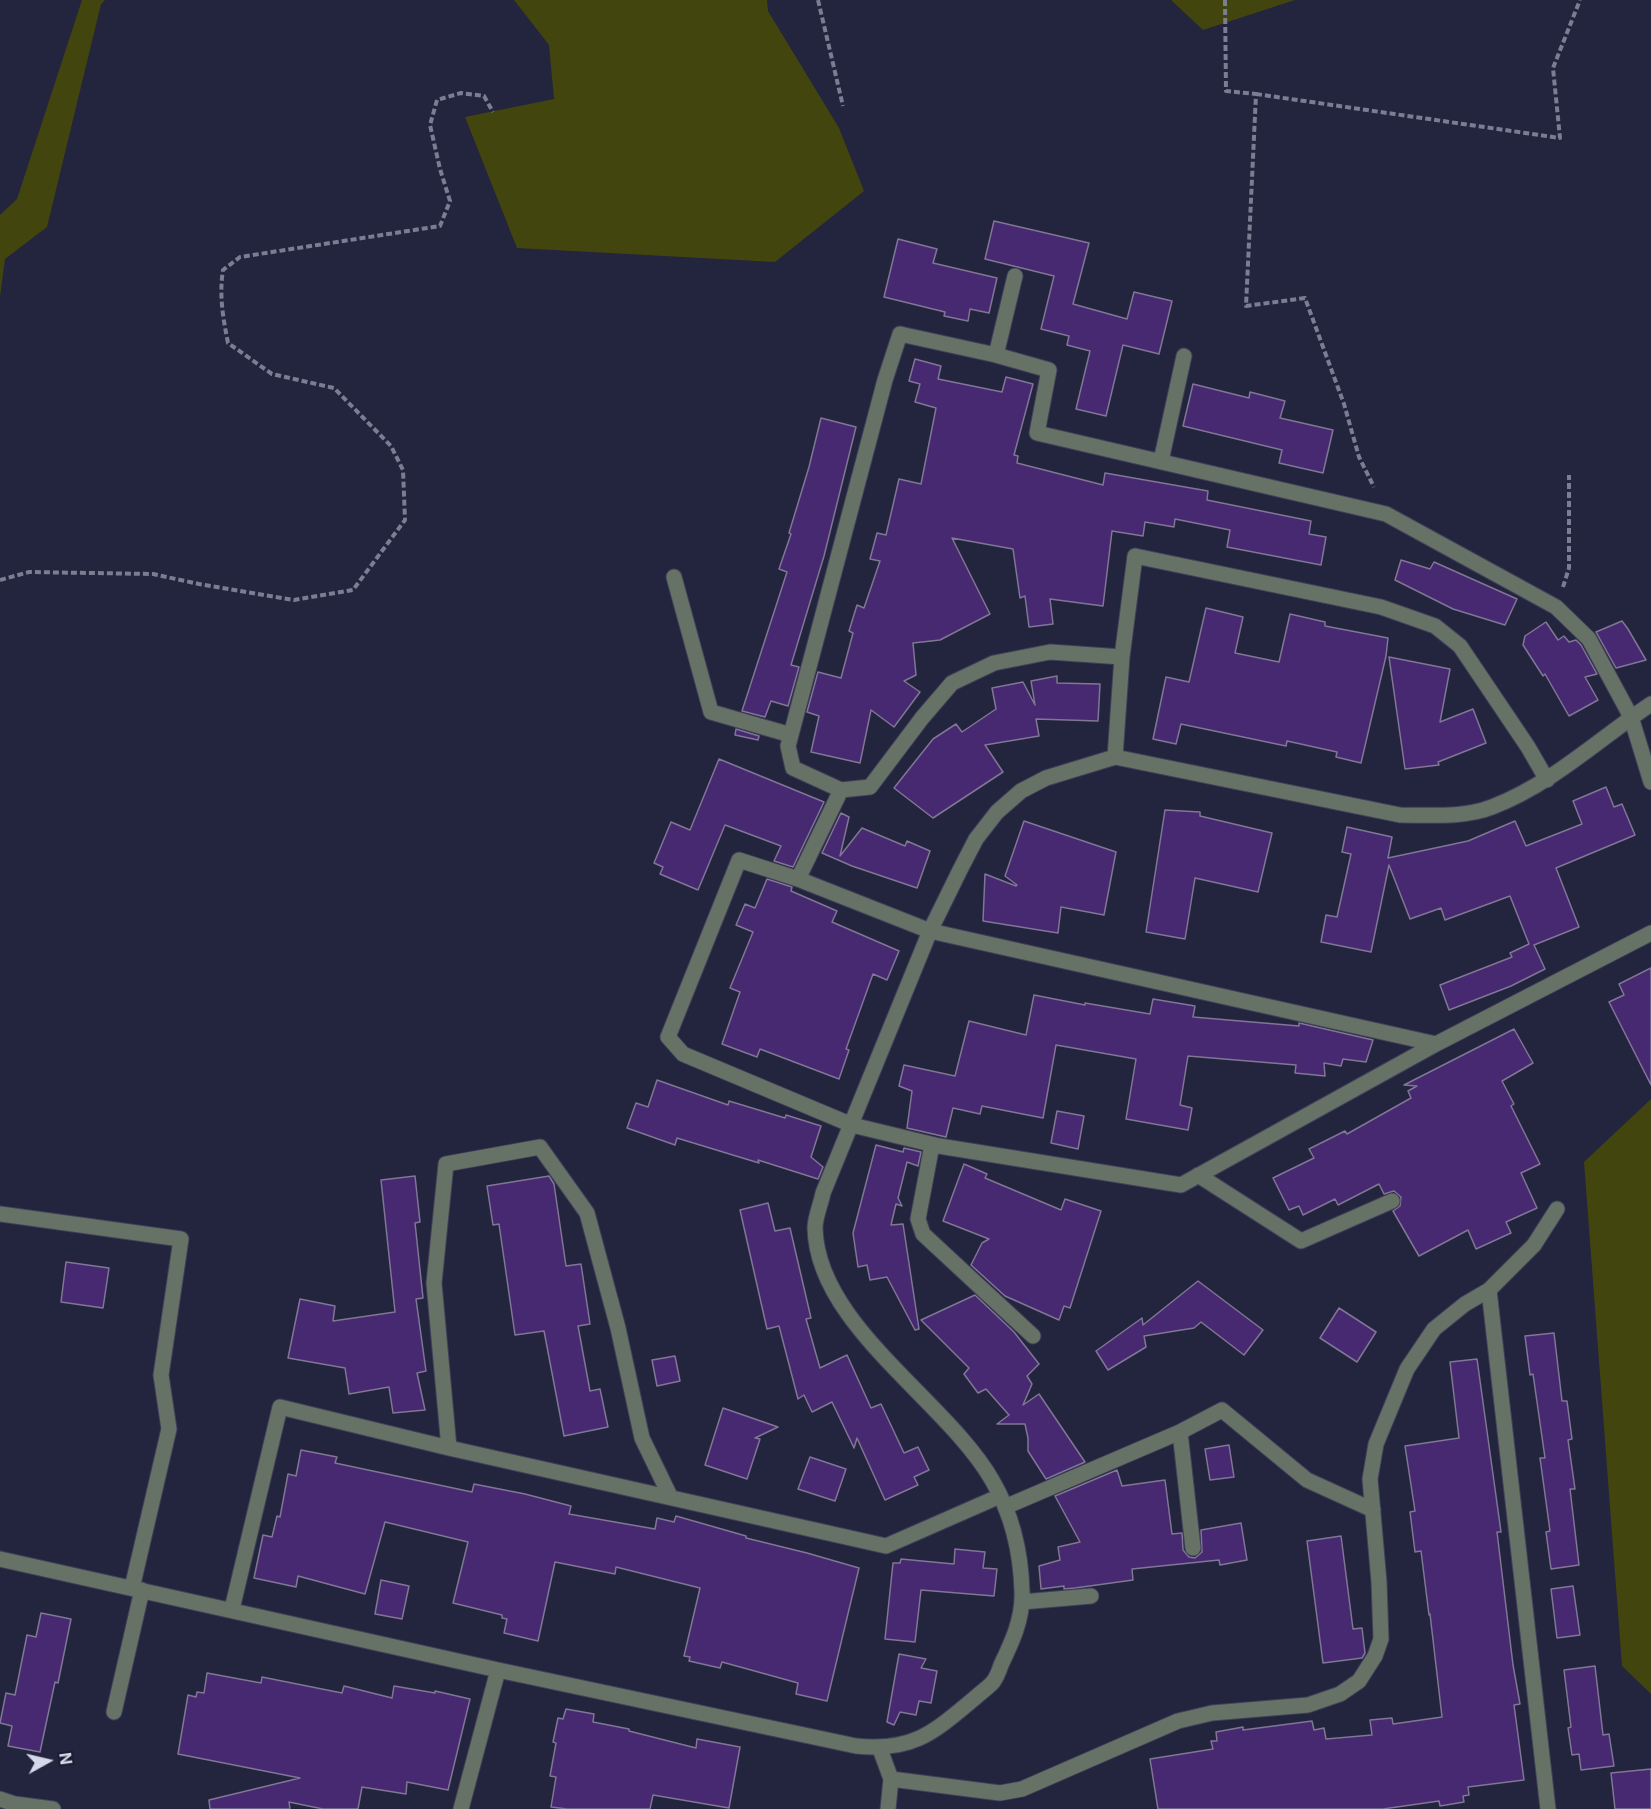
<!DOCTYPE html>
<style>
body{margin:0}
#map{position:relative;width:1651px;height:1809px;overflow:hidden;background:#23243d;font-family:Inter,sans-serif}
canvas{display:block}
.north{position:absolute;left:18px;top:1731px;width:60px;height:60px;-webkit-text-stroke:4px #1a1a33;paint-order:stroke;rotate:82deg;font-size:16px;font-weight:700;line-height:24px;text-align:center;color:#d6d8e9}
.north::after{content:'';display:block;margin:auto;width:21px;height:27px;background:#d6d8e9;clip-path:polygon(50% 0,100% 100%,50% 72%,0 100%)}
</style>
<div id="map">
<canvas width="1651" height="1809"></canvas>
<div class="north">N</div>
</div>
<script>
const c = document.querySelector('canvas').getContext('2d');
c.lineJoin = 'round';
function fill(path, color) {
  c.fillStyle = color;
  c.fill(path, 'evenodd');
}
function strokePath(path, color, width, dash) {
  c.strokeStyle = color;
  c.lineWidth = width;
  c.lineCap = dash ? 'butt' : 'round';
  c.setLineDash(dash || []);
  c.stroke(path);
}
const green = new Path2D(`
 M 82,0 L 105,0 L 101,4 L 47,227 L 5,259 L 0,297 L 0,215 L 17,199 Z
 M 514,0 L 767,0 L 768,11 L 839,128 L 864,191 L 775,262 L 517,248 L 465,117 L 554,99 L 549,45 Z
 M 1171,0 L 1295,0 L 1203,30 Z
 M 1651,1099 L 1651,1694 L 1622,1666 L 1584,1162 Z`);
const building = new Path2D(`
 M 994,221 L 1089,243 L 1073,304 L 1127,319 L 1134,292 L 1172,301 L 1159,354 L 1123,345 L 1106,416 L 1076,409 L 1090,351 L 1067,345 L 1069,336 L 1041,329 L 1054,276 L 985,259 Z
 M 898,239 L 937,249 L 933,263 L 997,278 L 989,313 L 970,309 L 968,321 L 944,316 L 945,312 L 884,297 Z
 M 915,359 L 941,366 L 938,379 L 1002,392 L 1006,377 L 1033,384 L 1014,455 L 1018,456 L 1017,463 L 1103,485 L 1105,473 L 1208,491 L 1207,500 L 1311,521 L 1309,534 L 1326,537 L 1321,565 L 1227,547 L 1230,530 L 1175,519 L 1174,527 L 1145,522 L 1143,536 L 1112,531 L 1103,606 L 1050,599 L 1053,624 L 1029,627 L 1025,596 L 1020,598 L 1013,549 L 952,538 L 990,614 L 940,640 L 913,643 L 916,675 L 904,681 L 920,692 L 894,727 L 871,710 L 860,763 L 811,752 L 819,716 L 807,712 L 818,672 L 841,678 L 853,633 L 849,631 L 857,605 L 864,608 L 880,561 L 870,559 L 877,533 L 886,535 L 899,479 L 921,484 L 936,408 L 915,402 L 920,384 L 909,381 Z
 M 1193,384 L 1249,398 L 1250,392 L 1285,401 L 1280,418 L 1333,430 L 1323,473 L 1279,463 L 1282,450 L 1183,426 Z
 M 821,418 L 856,427 L 824,556 L 791,665 L 799,667 L 788,706 L 771,701 L 765,717 L 742,711 L 787,572 L 779,569 L 791,534 L 789,533 L 809,467 Z
 M 1401,560 L 1430,569 L 1434,562 L 1517,599 L 1505,625 L 1453,609 L 1395,580 Z
 M 1206,608 L 1243,617 L 1235,653 L 1279,662 L 1290,614 L 1325,622 L 1325,626 L 1388,638 L 1386,656 L 1361,763 L 1336,757 L 1337,752 L 1287,741 L 1286,746 L 1181,724 L 1176,744 L 1153,739 L 1166,677 L 1189,682 Z
 M 1622,621 L 1628,629 L 1646,660 L 1616,668 L 1596,632 Z
 M 1546,622 L 1558,640 L 1564,636 L 1569,642 L 1576,640 L 1581,645 L 1597,674 L 1585,677 L 1598,700 L 1569,716 L 1545,674 L 1543,676 L 1523,645 L 1525,636 Z
 M 1389,657 L 1450,669 L 1440,722 L 1473,709 L 1486,743 L 1438,762 L 1439,765 L 1405,769 Z
 M 1057,676 L 1057,683 L 1100,684 L 1098,721 L 1036,719 L 1039,736 L 985,745 L 1003,772 L 933,818 L 894,788 L 933,739 L 956,724 L 962,732 L 996,709 L 992,688 L 1023,682 L 1035,705 L 1031,681 Z
 M 736,729 L 759,736 L 758,740 L 735,735 Z
 M 719,759 L 824,802 L 793,867 L 774,861 L 781,846 L 725,825 L 698,890 L 660,874 L 663,867 L 654,863 L 671,822 L 690,830 Z
 M 1606,787 L 1614,807 L 1622,804 L 1635,835 L 1556,868 L 1579,927 L 1534,945 L 1545,969 L 1511,986 L 1449,1010 L 1440,985 L 1512,957 L 1510,953 L 1529,944 L 1510,896 L 1445,920 L 1441,908 L 1410,919 L 1389,865 L 1371,952 L 1321,942 L 1326,915 L 1337,917 L 1351,854 L 1342,852 L 1347,827 L 1392,837 L 1388,858 L 1468,841 L 1515,821 L 1526,846 L 1582,824 L 1573,801 Z
 M 1165,810 L 1200,812 L 1200,816 L 1272,833 L 1258,892 L 1195,878 L 1185,939 L 1146,932 Z
 M 841,813 L 849,817 L 840,856 L 862,828 L 905,846 L 907,841 L 930,851 L 917,888 L 852,866 L 822,853 Z
 M 1024,821 L 1116,852 L 1104,915 L 1061,907 L 1058,933 L 983,921 L 985,874 L 1016,886 L 1017,885 L 1005,876 Z
 M 767,879 L 792,887 L 791,891 L 837,911 L 832,922 L 899,951 L 887,980 L 873,974 L 846,1049 L 849,1050 L 839,1079 L 760,1049 L 757,1057 L 722,1044 L 740,992 L 730,988 L 753,932 L 736,925 L 745,904 L 755,908 Z
 M 1651,968 L 1651,1085 L 1609,1002 L 1624,995 L 1619,984 Z
 M 1034,995 L 1085,1005 L 1085,1003 L 1150,1014 L 1153,999 L 1195,1006 L 1193,1017 L 1299,1026 L 1299,1023 L 1373,1040 L 1366,1062 L 1343,1059 L 1341,1066 L 1324,1063 L 1325,1076 L 1295,1073 L 1296,1065 L 1188,1056 L 1180,1105 L 1192,1108 L 1188,1130 L 1126,1119 L 1136,1059 L 1056,1045 L 1043,1118 L 982,1106 L 980,1114 L 953,1108 L 946,1137 L 907,1128 L 912,1091 L 899,1086 L 904,1065 L 955,1076 L 969,1021 L 1026,1035 Z
 M 1514,1029 L 1533,1063 L 1502,1081 L 1514,1104 L 1511,1106 L 1540,1164 L 1521,1173 L 1537,1208 L 1506,1222 L 1511,1233 L 1476,1249 L 1468,1230 L 1419,1256 L 1393,1211 L 1400,1206 L 1401,1197 L 1394,1191 L 1384,1194 L 1379,1184 L 1338,1205 L 1335,1199 L 1303,1215 L 1299,1206 L 1289,1210 L 1273,1178 L 1314,1158 L 1309,1149 L 1345,1131 L 1347,1134 L 1411,1098 L 1408,1091 L 1417,1086 L 1404,1085 Z
 M 657,1080 L 728,1105 L 729,1101 L 785,1118 L 786,1115 L 821,1126 L 811,1157 L 823,1167 L 818,1179 L 758,1160 L 759,1163 L 677,1138 L 675,1145 L 627,1128 L 636,1103 L 648,1107 Z
 M 1057,1111 L 1084,1116 L 1078,1149 L 1051,1143 Z
 M 876,1145 L 903,1152 L 904,1148 L 921,1152 L 918,1166 L 907,1162 L 898,1198 L 902,1206 L 896,1204 L 891,1225 L 903,1224 L 919,1329 L 915,1330 L 887,1277 L 870,1280 L 867,1265 L 858,1267 L 853,1233 Z
 M 964,1164 L 987,1174 L 985,1178 L 1061,1210 L 1065,1199 L 1101,1211 L 1070,1308 L 1064,1306 L 1059,1320 L 1005,1296 L 971,1265 L 982,1243 L 989,1239 L 943,1221 Z
 M 415,1176 L 420,1222 L 415,1223 L 423,1298 L 416,1299 L 426,1371 L 417,1373 L 425,1410 L 393,1413 L 389,1387 L 349,1394 L 345,1368 L 288,1358 L 300,1299 L 335,1306 L 333,1321 L 395,1312 L 381,1180 Z
 M 549,1176 L 554,1184 L 566,1266 L 581,1264 L 590,1324 L 578,1326 L 590,1391 L 600,1389 L 608,1427 L 564,1436 L 544,1331 L 515,1335 L 499,1224 L 493,1225 L 487,1186 Z
 M 768,1203 L 775,1231 L 790,1228 L 811,1318 L 806,1319 L 820,1368 L 847,1355 L 871,1408 L 881,1404 L 904,1453 L 918,1447 L 929,1470 L 914,1477 L 918,1485 L 885,1500 L 857,1438 L 854,1448 L 832,1402 L 812,1412 L 804,1395 L 798,1399 L 779,1326 L 767,1329 L 740,1210 Z
 M 66,1262 L 109,1268 L 103,1308 L 61,1302 Z
 M 1198,1281 L 1263,1330 L 1244,1355 L 1201,1322 L 1194,1328 L 1144,1336 L 1146,1347 L 1108,1370 L 1096,1351 L 1142,1318 L 1143,1325 Z
 M 975,1295 L 1014,1332 L 1039,1364 L 1027,1376 L 1032,1384 L 1023,1405 L 1039,1394 L 1085,1462 L 1046,1479 L 1028,1451 L 1028,1438 L 1025,1424 L 997,1424 L 1009,1415 L 986,1389 L 978,1393 L 964,1374 L 969,1368 L 921,1320 Z
 M 1339,1308 L 1376,1332 L 1357,1362 L 1320,1338 Z
 M 1554,1333 L 1562,1401 L 1567,1401 L 1572,1439 L 1568,1440 L 1575,1489 L 1570,1489 L 1579,1565 L 1551,1569 L 1546,1532 L 1550,1531 L 1540,1458 L 1545,1458 L 1533,1374 L 1530,1375 L 1525,1336 Z
 M 675,1356 L 680,1381 L 657,1386 L 652,1360 Z
 M 1477,1359 L 1501,1532 L 1497,1532 L 1513,1665 L 1520,1704 L 1514,1705 L 1524,1780 L 1468,1787 L 1469,1795 L 1463,1796 L 1464,1802 L 1440,1806 L 1439,1801 L 1383,1809 L 1158,1809 L 1150,1759 L 1213,1749 L 1211,1741 L 1217,1741 L 1216,1732 L 1243,1727 L 1243,1730 L 1312,1721 L 1314,1730 L 1324,1728 L 1326,1739 L 1372,1735 L 1370,1720 L 1392,1718 L 1393,1724 L 1442,1717 L 1430,1614 L 1429,1615 L 1421,1551 L 1415,1552 L 1410,1512 L 1415,1511 L 1405,1446 L 1459,1438 L 1450,1362 Z
 M 723,1408 L 778,1427 L 755,1438 L 760,1439 L 747,1479 L 705,1465 Z
 M 1229,1445 L 1234,1477 L 1210,1480 L 1205,1449 Z
 M 301,1450 L 337,1457 L 335,1463 L 472,1492 L 474,1484 L 525,1494 L 571,1506 L 569,1514 L 655,1529 L 657,1518 L 674,1522 L 676,1516 L 746,1536 L 746,1538 L 807,1553 L 859,1568 L 827,1701 L 796,1694 L 798,1683 L 722,1662 L 720,1668 L 689,1661 L 690,1657 L 684,1656 L 700,1588 L 616,1567 L 615,1574 L 555,1562 L 538,1641 L 504,1633 L 507,1619 L 502,1618 L 502,1615 L 453,1603 L 468,1542 L 385,1522 L 365,1594 L 298,1576 L 296,1587 L 254,1578 L 263,1535 L 272,1537 L 277,1516 L 280,1517 L 288,1474 L 296,1476 Z
 M 810,1457 L 846,1469 L 835,1501 L 798,1489 Z
 M 1117,1470 L 1122,1486 L 1165,1480 L 1172,1534 L 1182,1533 L 1183,1550 L 1189,1557 L 1195,1558 L 1202,1552 L 1201,1530 L 1241,1523 L 1247,1560 L 1220,1565 L 1219,1560 L 1132,1569 L 1133,1580 L 1075,1588 L 1064,1589 L 1064,1586 L 1041,1589 L 1039,1566 L 1060,1560 L 1058,1547 L 1080,1542 L 1055,1496 Z
 M 1341,1536 L 1353,1629 L 1362,1628 L 1365,1653 L 1362,1658 L 1323,1663 L 1307,1541 Z
 M 955,1549 L 985,1552 L 983,1568 L 997,1569 L 994,1596 L 921,1590 L 915,1642 L 885,1639 L 893,1563 L 900,1563 L 901,1559 L 954,1564 Z
 M 381,1580 L 409,1586 L 402,1619 L 375,1614 Z
 M 1573,1586 L 1580,1635 L 1557,1638 L 1551,1589 Z
 M 41,1613 L 71,1619 L 58,1683 L 55,1682 L 40,1752 L 8,1746 L 12,1726 L 0,1723 L 6,1693 L 15,1695 L 27,1635 L 36,1637 Z
 M 899,1654 L 926,1659 L 921,1668 L 937,1671 L 931,1703 L 919,1701 L 916,1715 L 900,1712 L 894,1725 L 887,1722 Z
 M 1595,1666 L 1603,1735 L 1609,1734 L 1614,1766 L 1581,1770 L 1579,1754 L 1572,1755 L 1568,1728 L 1571,1727 L 1564,1670 Z
 M 207,1673 L 261,1683 L 262,1677 L 342,1693 L 344,1686 L 392,1698 L 394,1686 L 435,1693 L 435,1691 L 470,1699 L 448,1790 L 407,1782 L 406,1794 L 362,1787 L 358,1809 L 323,1809 L 289,1802 L 290,1809 L 210,1809 L 209,1800 L 300,1778 L 178,1754 L 188,1695 L 196,1697 L 197,1692 L 204,1693 Z
 M 566,1709 L 594,1714 L 593,1722 L 629,1729 L 629,1731 L 696,1748 L 697,1739 L 740,1747 L 729,1808 L 653,1795 L 650,1809 L 567,1809 L 551,1807 L 556,1777 L 550,1776 L 556,1743 L 553,1742 L 558,1718 L 563,1719 Z
 M 1651,1769 L 1651,1809 L 1615,1809 L 1611,1773 Z`);
const path = new Path2D(`
 M 818,0 L 843,106
 M 1225,0 L 1226,91 L 1256,94 L 1246,306 L 1305,298 L 1344,404 L 1359,457 L 1374,487
 M 1256,94 L 1560,138 L 1553,68 L 1580,0
 M 0,580 L 29,572 L 153,574 L 199,584 L 294,600 L 353,590 L 405,520 L 403,470 L 391,446 L 334,388 L 272,374 L 228,343 C 223,318 219,295 223,270 L 240,257 L 440,226 L 450,201 L 440,169 L 430,125 L 437,100 L 461,93 L 484,96 L 493,112
 M 1563,587 L 1569,568 L 1569,475`);
const minor = new Path2D(`
 M 996,355 L 1015,276
 M 1161,461 L 1184,356
 M 674,577 L 711,712 L 791,735
 M 1122,657 L 1050,652 L 994,663 L 952,683 L 922,718 L 870,787 L 841,790 L 793,768 L 788,746 L 885,380 L 900,334 L 996,355 L 1049,370 L 1037,433 L 1386,514 L 1556,607 L 1589,639 L 1631,717 L 1651,782
 M 1115,757 L 1122,657 L 1135,556 L 1381,607 L 1435,626 L 1460,646 L 1528,747 L 1547,780
 M 798,879 L 841,790
 M 1436,1044 L 930,931 L 798,879 L 739,860 L 668,1037 L 683,1054 L 852,1125 L 939,1146 L 1181,1185 L 1436,1044 L 1651,933
 M 932,1145 L 918,1219 L 923,1234 L 1033,1336
 M 1198,1175 L 1301,1241 L 1392,1201
 M 0,1214 L 181,1239 L 161,1375 L 169,1429 L 132,1588
 M 1489,1290 L 1548,1809
 M 1180,1432 L 1193,1548
 M 449,1448 L 434,1283 L 446,1164 L 540,1147 L 587,1213 L 618,1328 L 642,1438 L 670,1496
 M 1005,1507 L 1180,1432 L 1222,1410 L 1307,1480 L 1373,1510
 M 0,1559 L 498,1670 L 856,1746 C 914,1752 934,1732 976,1697 C 981,1692 989,1687 993,1682 C 997,1677 999,1671 1001,1665 C 1012,1642 1023,1619 1022,1592 C 1021,1553 1012,1514 992,1480 C 946,1400 817,1325 815,1228 C 815,1217 821,1204 823,1193 L 930,931 L 960,870 L 976,839 L 997,812 L 1021,791 L 1046,778 L 1115,757 L 1400,815 C 1430,815 1464,818 1492,807 C 1552,784 1599,739 1651,704
 M 1022,1602 L 1091,1596
 M 232,1609 L 280,1407 L 449,1448 L 886,1546 L 1000,1496
 M 114,1712 L 142,1590
 M 880,1749 L 891,1779 L 888,1809
 M 891,1779 L 1000,1793 L 1022,1789 L 1178,1721 L 1212,1713 L 1308,1705 L 1340,1694 L 1359,1681 L 1375,1656 L 1381,1639 L 1379,1582 L 1370,1479 L 1376,1444 L 1407,1369 L 1434,1329 L 1465,1304 L 1489,1290 L 1534,1245 L 1557,1209
 M 0,1799 L 15,1804 L 53,1809
 M 461,1809 L 498,1670`);
fill(green, '#43450f');
fill(building, '#472971');
strokePath(building, '#807695', 1.5);
strokePath(minor, '#404159', 17);
strokePath(path, '#7c7d92', 4, [6, 3]);
strokePath(minor, '#677267', 15);
</script>
